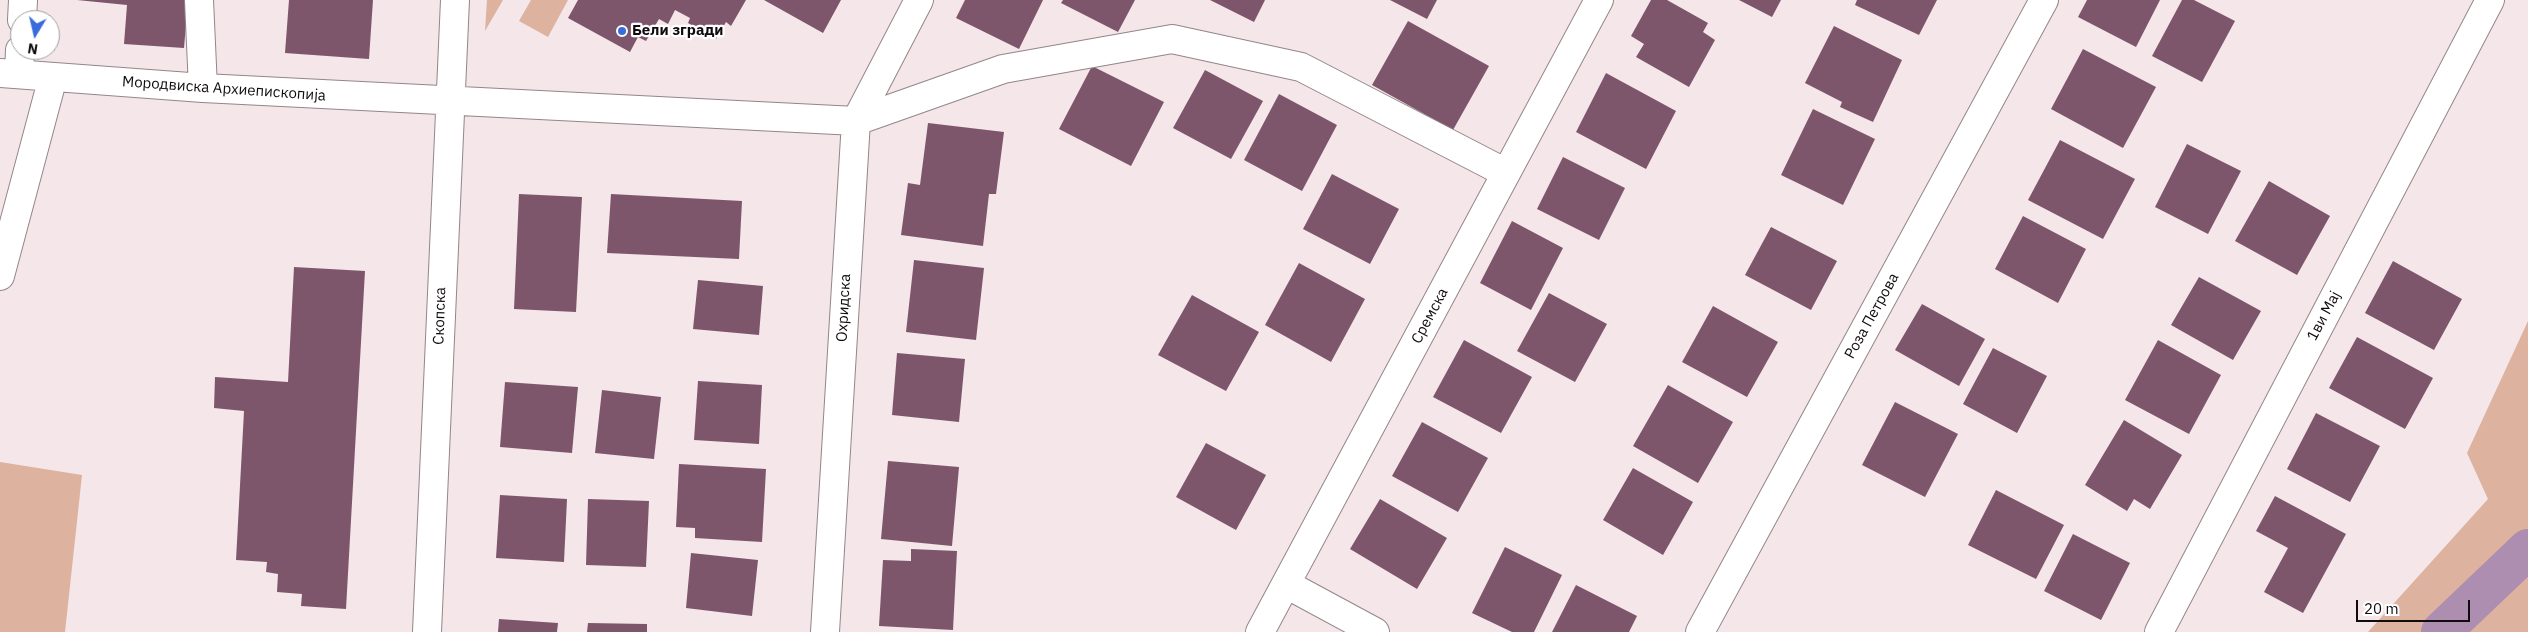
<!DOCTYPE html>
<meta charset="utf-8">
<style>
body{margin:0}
#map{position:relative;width:2528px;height:632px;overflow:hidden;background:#f5e6e9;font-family:"IBM Plex Sans",sans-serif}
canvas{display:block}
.north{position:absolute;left:10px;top:10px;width:50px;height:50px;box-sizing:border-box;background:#fff;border:1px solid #9f9d9e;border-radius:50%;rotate:189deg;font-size:14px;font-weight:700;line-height:20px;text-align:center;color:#100b0c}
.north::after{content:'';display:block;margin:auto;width:18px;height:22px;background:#386cdc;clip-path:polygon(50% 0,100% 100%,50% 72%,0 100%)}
.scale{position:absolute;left:2356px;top:600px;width:114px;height:22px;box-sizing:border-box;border:2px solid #100b0c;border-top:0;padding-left:6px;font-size:15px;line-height:18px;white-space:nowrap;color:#100b0c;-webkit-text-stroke:4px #fff;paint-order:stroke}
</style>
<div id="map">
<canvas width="2528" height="632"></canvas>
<div class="north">N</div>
<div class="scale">20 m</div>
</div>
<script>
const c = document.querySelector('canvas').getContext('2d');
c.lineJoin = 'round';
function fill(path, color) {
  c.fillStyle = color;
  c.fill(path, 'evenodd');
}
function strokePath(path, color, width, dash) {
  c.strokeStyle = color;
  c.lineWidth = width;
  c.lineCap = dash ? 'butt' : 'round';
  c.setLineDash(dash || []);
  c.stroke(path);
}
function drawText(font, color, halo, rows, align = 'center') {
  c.font = font + ' "IBM Plex Sans",sans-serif';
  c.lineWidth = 4.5;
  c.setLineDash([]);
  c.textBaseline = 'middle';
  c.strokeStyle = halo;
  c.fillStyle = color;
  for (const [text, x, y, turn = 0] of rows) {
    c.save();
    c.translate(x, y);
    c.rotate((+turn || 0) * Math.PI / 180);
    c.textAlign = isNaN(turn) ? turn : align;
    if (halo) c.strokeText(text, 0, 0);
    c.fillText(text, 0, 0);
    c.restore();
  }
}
const green = new Path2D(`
 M 487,0 L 503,0 L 485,31 Z
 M 531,0 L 568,0 L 548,37 L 519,21 Z
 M 2528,321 L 2528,632 L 2368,632 L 2488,499 L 2467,453 Z
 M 0,462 L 82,475 L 65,632 L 0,632 Z`);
const canal = new Path2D(`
 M 2441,632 L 2528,549`);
const building = new Path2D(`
 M 77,0 L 188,0 L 184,48 L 124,44 L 127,5 Z
 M 289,0 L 373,0 L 369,59 L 285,53 Z
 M 578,0 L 746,0 L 731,26 L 726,22 L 716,39 L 688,23 L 690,18 L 675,10 L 668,24 L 659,19 L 646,41 L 638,37 L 630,52 L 568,18 Z
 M 764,0 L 841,0 L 823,33 Z
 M 965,0 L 1043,0 L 1019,49 L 956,18 Z
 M 1063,0 L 1135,0 L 1118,32 L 1061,3 Z
 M 1210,0 L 1265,0 L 1254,22 Z
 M 1390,0 L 1437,0 L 1427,19 Z
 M 1651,0 L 1667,0 L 1708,23 L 1703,32 L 1715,40 L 1689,87 L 1636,57 L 1644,44 L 1631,36 Z
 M 1739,0 L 1781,0 L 1772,17 Z
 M 1857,0 L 1937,0 L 1919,35 L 1855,5 Z
 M 2087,0 L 2160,0 L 2136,47 L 2078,17 Z
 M 2182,0 L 2194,0 L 2235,21 L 2202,82 L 2152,56 Z
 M 1408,21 L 1489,66 L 1453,130 L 1372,85 Z
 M 1834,26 L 1902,60 L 1873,122 L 1840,107 L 1842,102 L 1805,83 Z
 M 2083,49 L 2156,87 L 2123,148 L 2051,109 Z
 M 1092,66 L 1164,102 L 1131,166 L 1059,129 Z
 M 1205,70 L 1263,101 L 1231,159 L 1173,128 Z
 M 1606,73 L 1676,111 L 1646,169 L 1576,132 Z
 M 1279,94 L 1337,125 L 1302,191 L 1244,160 Z
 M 1813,109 L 1875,139 L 1843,205 L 1781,175 Z
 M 928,123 L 1004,132 L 996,194 L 989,194 L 983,246 L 901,235 L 908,183 L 920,185 Z
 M 2060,140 L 2135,179 L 2103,239 L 2028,200 Z
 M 2187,144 L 2241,171 L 2208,234 L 2155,207 Z
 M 1563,157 L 1625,188 L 1599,240 L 1537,209 Z
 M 1332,174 L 1399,209 L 1370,264 L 1303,229 Z
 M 2269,181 L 2330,216 L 2297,275 L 2235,241 Z
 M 519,194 L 582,197 L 576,312 L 514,309 Z
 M 611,194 L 742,201 L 739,259 L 607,253 Z
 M 2023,216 L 2086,249 L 2058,303 L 1995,269 Z
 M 1512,221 L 1563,248 L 1531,310 L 1480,283 Z
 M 1771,227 L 1837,261 L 1811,310 L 1745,275 Z
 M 914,260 L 984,268 L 976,340 L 906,332 Z
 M 2393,261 L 2462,299 L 2434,350 L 2365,313 Z
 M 1299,263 L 1365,299 L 1331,362 L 1265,325 Z
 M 294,267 L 365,271 L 346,609 L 301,606 L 302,594 L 277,592 L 278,574 L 266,572 L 267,562 L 236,560 L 244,411 L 214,408 L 215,377 L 288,382 Z
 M 2199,277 L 2261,311 L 2233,360 L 2171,325 Z
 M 698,280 L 763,286 L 759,335 L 693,329 Z
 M 1549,293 L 1607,324 L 1575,382 L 1517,351 Z
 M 1192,295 L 1259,332 L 1226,391 L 1158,355 Z
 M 1922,304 L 1985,339 L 1959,386 L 1895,350 Z
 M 1713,306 L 1778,342 L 1747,397 L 1682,362 Z
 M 2357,337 L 2433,378 L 2405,429 L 2329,388 Z
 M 1464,340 L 1532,377 L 1501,433 L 1433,397 Z
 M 2158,340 L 2221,375 L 2189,434 L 2125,400 Z
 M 1993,348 L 2047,376 L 2017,433 L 1963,404 Z
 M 897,353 L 965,359 L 959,422 L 892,415 Z
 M 698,381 L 762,385 L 759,444 L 694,440 Z
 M 505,382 L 578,387 L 572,453 L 500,447 Z
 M 1668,385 L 1733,422 L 1698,483 L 1633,446 Z
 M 602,390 L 661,397 L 654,459 L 595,453 Z
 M 1895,402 L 1958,434 L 1925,497 L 1862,465 Z
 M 2316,413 L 2380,446 L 2350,502 L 2287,469 Z
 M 2124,420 L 2182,455 L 2150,509 L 2134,499 L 2127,511 L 2085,485 Z
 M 1422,422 L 1488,458 L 1458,512 L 1392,476 Z
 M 1206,443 L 1266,475 L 1236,530 L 1176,497 Z
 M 888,461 L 959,467 L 952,546 L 881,539 Z
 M 679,464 L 766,469 L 762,542 L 695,538 L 695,528 L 676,527 Z
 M 1633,468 L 1693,502 L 1663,555 L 1603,520 Z
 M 1996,490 L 2064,525 L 2036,579 L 1968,545 Z
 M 500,495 L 567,499 L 564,562 L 496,558 Z
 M 2275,496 L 2346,534 L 2303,613 L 2264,592 L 2288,548 L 2256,531 Z
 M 588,499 L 649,501 L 646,567 L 586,565 Z
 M 1380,499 L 1447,538 L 1417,589 L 1350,549 Z
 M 2073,534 L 2130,563 L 2101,620 L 2044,591 Z
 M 1505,547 L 1562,575 L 1534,632 L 1512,632 L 1472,613 Z
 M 911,549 L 957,551 L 953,630 L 879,626 L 883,560 L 911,561 Z
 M 691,553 L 758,560 L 752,616 L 686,608 Z
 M 1576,585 L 1637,616 L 1629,632 L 1552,632 Z
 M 499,619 L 558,623 L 557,632 L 498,632 Z
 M 588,623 L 647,624 L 647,632 L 587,632 Z`);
const minor = new Path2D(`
 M 199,0 L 203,88
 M 22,20 L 23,0
 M 0,73 L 203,88 L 856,121 L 1003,69 L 1172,39 L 1301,67 L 1506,173
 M 19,74 L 20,50
 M 0,276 L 53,77
 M 1286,584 L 1375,632
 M 427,632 L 455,0
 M 825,632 L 856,121 L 919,0
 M 1260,632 L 1599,0
 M 1700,632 L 2044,0
 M 2159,632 L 2490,0`);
const markers = [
 [622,31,5,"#386cdc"]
];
const poiNames = [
 ["Бели згради",632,31]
];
const streetNames = [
 ["Мородвиска Архиепископија",224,89,4],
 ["Охридска",844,308,-87],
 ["Скопска",440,316,-88],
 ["Сремска",1430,316,-62],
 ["Роза Петрова",1872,316,-61],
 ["1ви Мај",2324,316,-62]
];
fill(green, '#ddb29e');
strokePath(canal, '#ae8eb0', 40);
fill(building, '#7e566c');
strokePath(minor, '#938688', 30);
strokePath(minor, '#fff', 28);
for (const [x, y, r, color] of markers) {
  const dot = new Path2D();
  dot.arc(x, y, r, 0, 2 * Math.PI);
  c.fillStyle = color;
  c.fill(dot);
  strokePath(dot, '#fff', 2);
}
drawText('bold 15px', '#100b0c', '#fff', poiNames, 'left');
drawText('15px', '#100b0c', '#fff', streetNames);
</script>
